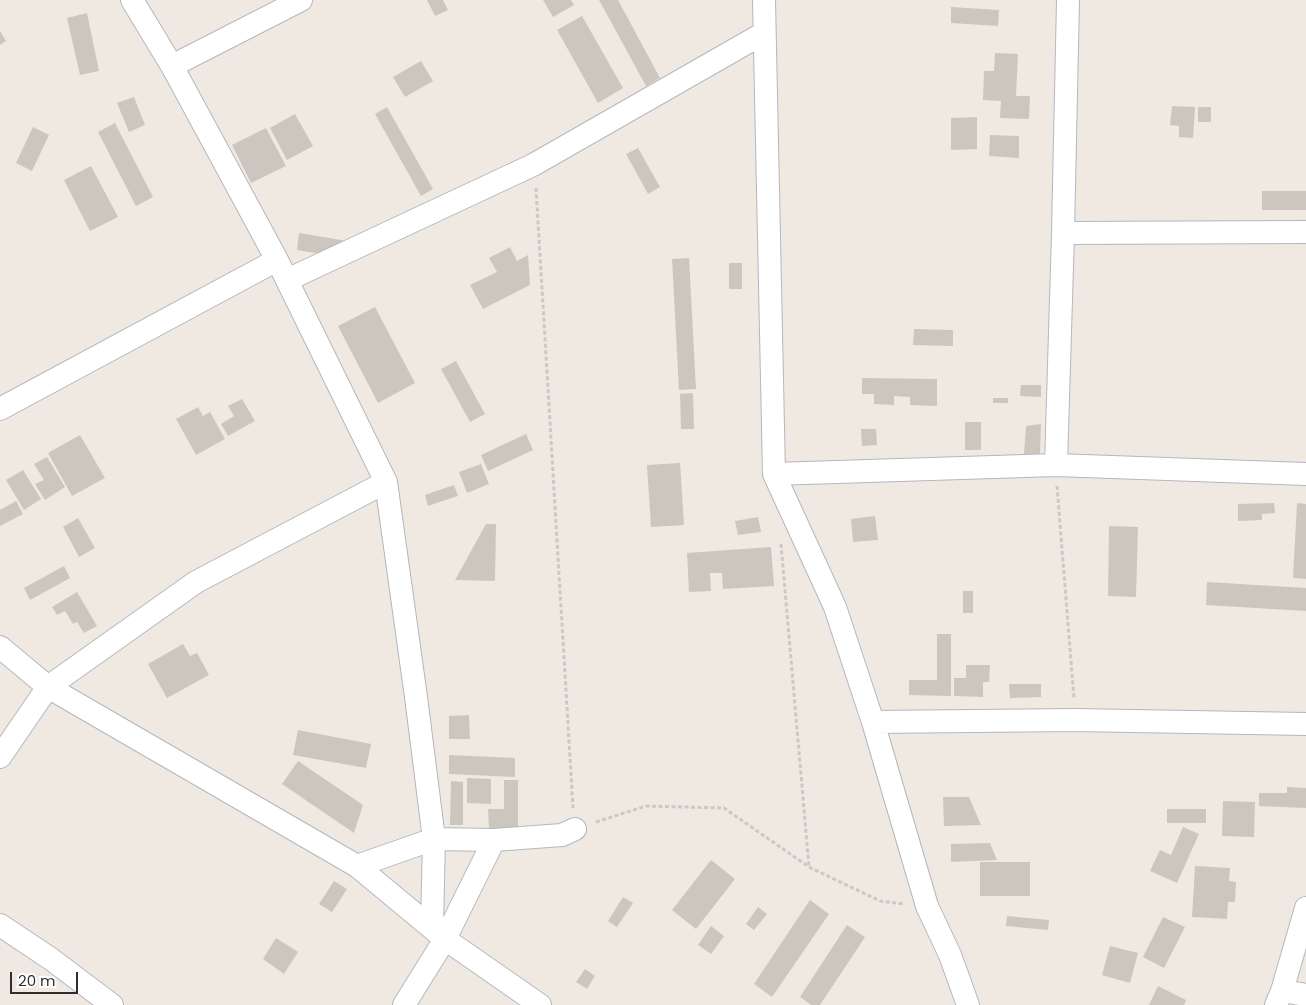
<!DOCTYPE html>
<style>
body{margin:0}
#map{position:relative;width:1306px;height:1005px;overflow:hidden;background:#efe9e1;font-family:Poppins,sans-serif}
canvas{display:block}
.scale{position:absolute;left:10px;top:972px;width:68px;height:22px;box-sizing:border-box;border:2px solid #2e2e2e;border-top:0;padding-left:6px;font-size:15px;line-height:18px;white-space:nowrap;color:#2e2e2e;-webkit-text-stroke:4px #fff;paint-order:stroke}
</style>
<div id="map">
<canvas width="1306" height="1005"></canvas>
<div class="scale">20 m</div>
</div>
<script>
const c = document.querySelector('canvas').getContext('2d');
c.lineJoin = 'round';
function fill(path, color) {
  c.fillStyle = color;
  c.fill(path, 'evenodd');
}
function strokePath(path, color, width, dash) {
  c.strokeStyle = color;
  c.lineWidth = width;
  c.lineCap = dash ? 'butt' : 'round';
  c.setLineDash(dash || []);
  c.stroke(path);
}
const building = new Path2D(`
 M 427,0 L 443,0 L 448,10 L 435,16 Z
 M 543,0 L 571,0 L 574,5 L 553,17 Z
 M 599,0 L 618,0 L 660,78 L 646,86 Z
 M 951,7 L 999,10 L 998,26 L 951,23 Z
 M 87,13 L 99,71 L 80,75 L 67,18 Z
 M 582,16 L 623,88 L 598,103 L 557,30 Z
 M 0,31 L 6,41 L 0,45 Z
 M 995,53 L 1018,54 L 1016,96 L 1030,96 L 1029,119 L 1000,118 L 1001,101 L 983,100 L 984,71 L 994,71 Z
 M 421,61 L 433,81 L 405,97 L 393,77 Z
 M 134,97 L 145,125 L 129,132 L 117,103 Z
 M 1172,106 L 1195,107 L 1193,138 L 1179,137 L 1179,126 L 1170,125 Z
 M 387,107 L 433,189 L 421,196 L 375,114 Z
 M 1198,107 L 1211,107 L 1211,122 L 1198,122 Z
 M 295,114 L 313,146 L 287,160 L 270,128 Z
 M 977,117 L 977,149 L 951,150 L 951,118 Z
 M 115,123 L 153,197 L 136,206 L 98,132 Z
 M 33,127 L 49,135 L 32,171 L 16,163 Z
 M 266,128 L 286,166 L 251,183 L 232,145 Z
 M 990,135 L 1019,136 L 1019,158 L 989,156 Z
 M 638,148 L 660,187 L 648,194 L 626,154 Z
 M 91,166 L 118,217 L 90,231 L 64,180 Z
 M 1262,191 L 1306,191 L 1306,210 L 1262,210 Z
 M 299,233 L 347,241 L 328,255 L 297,250 Z
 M 510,247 L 517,261 L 528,255 L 530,285 L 483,309 L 470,285 L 497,272 L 489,258 Z
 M 689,258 L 696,389 L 679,390 L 672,259 Z
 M 729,263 L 742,263 L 742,289 L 729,289 Z
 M 375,307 L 415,383 L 378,403 L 338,326 Z
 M 914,329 L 953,330 L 953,346 L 913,345 Z
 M 456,361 L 485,414 L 470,422 L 441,369 Z
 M 862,378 L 937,379 L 937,406 L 910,405 L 910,397 L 894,396 L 894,405 L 874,404 L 874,394 L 862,394 Z
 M 1021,385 L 1041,385 L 1041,397 L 1020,396 Z
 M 693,393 L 694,429 L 681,429 L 680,394 Z
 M 993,398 L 1008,398 L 1008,403 L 993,403 Z
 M 242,399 L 255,421 L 228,436 L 221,424 L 234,416 L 228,406 Z
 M 198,407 L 203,416 L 210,412 L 225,439 L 196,455 L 176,419 Z
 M 965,422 L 981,422 L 981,450 L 965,450 Z
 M 1041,424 L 1040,454 L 1024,454 L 1026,426 Z
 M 861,429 L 876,429 L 877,445 L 862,446 Z
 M 526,434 L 533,450 L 488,471 L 481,455 Z
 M 80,435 L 105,478 L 72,496 L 48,453 Z
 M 47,457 L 65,487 L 45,500 L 35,484 L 44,480 L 34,464 Z
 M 680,463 L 684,525 L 651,527 L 647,465 Z
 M 481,464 L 489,484 L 467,493 L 459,472 Z
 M 23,470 L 41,499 L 24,510 L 6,480 Z
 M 454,485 L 458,496 L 428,506 L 425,495 Z
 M 16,501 L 23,514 L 0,526 L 0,510 Z
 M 1274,503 L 1275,513 L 1262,514 L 1262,520 L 1238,521 L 1238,504 Z
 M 1297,503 L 1306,504 L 1306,579 L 1293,578 Z
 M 875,516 L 878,540 L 853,542 L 851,519 Z
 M 758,517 L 761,532 L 738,535 L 735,521 Z
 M 78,518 L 95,548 L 79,557 L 63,527 Z
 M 486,524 L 496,524 L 495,581 L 455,580 Z
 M 1109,526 L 1138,527 L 1136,597 L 1108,596 Z
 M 771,547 L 774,586 L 723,589 L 722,573 L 710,573 L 711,591 L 689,592 L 687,553 Z
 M 64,566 L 70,578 L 30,600 L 24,588 Z
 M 1207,582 L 1306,588 L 1306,611 L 1206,605 Z
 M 963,591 L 973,591 L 973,613 L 963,613 Z
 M 77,592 L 97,626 L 84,633 L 77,622 L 73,624 L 65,611 L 57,615 L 52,607 Z
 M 937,634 L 951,634 L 951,696 L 909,695 L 909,680 L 937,680 Z
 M 183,644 L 190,656 L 197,653 L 209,675 L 167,698 L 148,664 Z
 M 966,665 L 990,665 L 989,682 L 983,682 L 983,697 L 954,696 L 954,678 L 966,678 Z
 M 1009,684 L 1041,684 L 1041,697 L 1010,698 Z
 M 469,715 L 470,739 L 449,739 L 449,716 Z
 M 298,730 L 371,744 L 366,768 L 293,755 Z
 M 449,755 L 515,758 L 515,777 L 449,774 Z
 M 298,761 L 363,805 L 354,833 L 282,784 Z
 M 467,778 L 491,779 L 491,804 L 467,803 Z
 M 504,780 L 518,780 L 518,832 L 504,828 L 489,828 L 488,809 L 504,809 Z
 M 451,781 L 463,782 L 463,825 L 450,825 Z
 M 1287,787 L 1306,788 L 1306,808 L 1259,806 L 1259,793 L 1287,793 Z
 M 943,797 L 969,797 L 981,825 L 944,826 Z
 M 1223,801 L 1255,802 L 1254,837 L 1222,836 Z
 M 1167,809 L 1206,809 L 1206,823 L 1167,823 Z
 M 1183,827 L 1199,834 L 1177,883 L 1150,871 L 1160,850 L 1171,855 Z
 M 990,843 L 997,860 L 951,862 L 951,844 Z
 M 711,860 L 735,879 L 696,929 L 672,910 Z
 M 980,862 L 1030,862 L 1030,896 L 980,896 Z
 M 1195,866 L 1230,868 L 1229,881 L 1236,882 L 1235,902 L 1228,902 L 1227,919 L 1192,917 Z
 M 334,881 L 347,889 L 332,912 L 319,904 Z
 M 623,897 L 633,903 L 617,927 L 608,921 Z
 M 810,900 L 829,914 L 772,997 L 754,984 Z
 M 758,907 L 767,914 L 754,930 L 746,924 Z
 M 1007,916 L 1049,920 L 1048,930 L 1006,926 Z
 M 1163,917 L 1185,927 L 1164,968 L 1143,957 Z
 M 847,925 L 865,937 L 820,1005 L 811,1005 L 800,997 Z
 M 711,926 L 724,936 L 711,954 L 698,945 Z
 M 276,938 L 298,952 L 284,974 L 263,959 Z
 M 1110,946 L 1138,953 L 1130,983 L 1102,975 Z
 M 585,969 L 595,976 L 587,989 L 576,982 Z
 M 1158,986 L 1186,1000 L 1184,1005 L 1149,1005 Z`);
const path = new Path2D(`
 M 536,188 L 573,808
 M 1057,486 L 1074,699
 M 781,544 L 809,867
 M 596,822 L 646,806 L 724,808 L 809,867 L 880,901 L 904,904`);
const minor = new Path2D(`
 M 132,0 L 172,66 L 277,260 L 386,482 L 416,697 L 434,839 L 432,926
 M 764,0 L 774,474 L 835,607 L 873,722 L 927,906 L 950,955 L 968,1005
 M 172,66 L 301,0
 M 1063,233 L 1306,232
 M 287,280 L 533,165 L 764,33
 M 0,409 L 277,260
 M 1056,465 L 1063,233 L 1068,0
 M 774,474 L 1056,465 L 1306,474
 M 0,647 L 48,687 L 357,866 L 445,939 L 540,1005
 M 873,722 L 1075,720 L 1306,724
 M 0,757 L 48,687 L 196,582 L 386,482
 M 357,866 L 434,839 L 494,840 L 562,835 L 575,829
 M 0,925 L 51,959 L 112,1005
 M 1282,991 L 1306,995
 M 404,1005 L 445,939 L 494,840
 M 1276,1005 L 1282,991 L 1306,908`);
fill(building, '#cbc7bf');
strokePath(minor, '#b4b7c1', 24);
strokePath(path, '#c9c9c9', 3, [4, 2.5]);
strokePath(minor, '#fff', 22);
</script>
